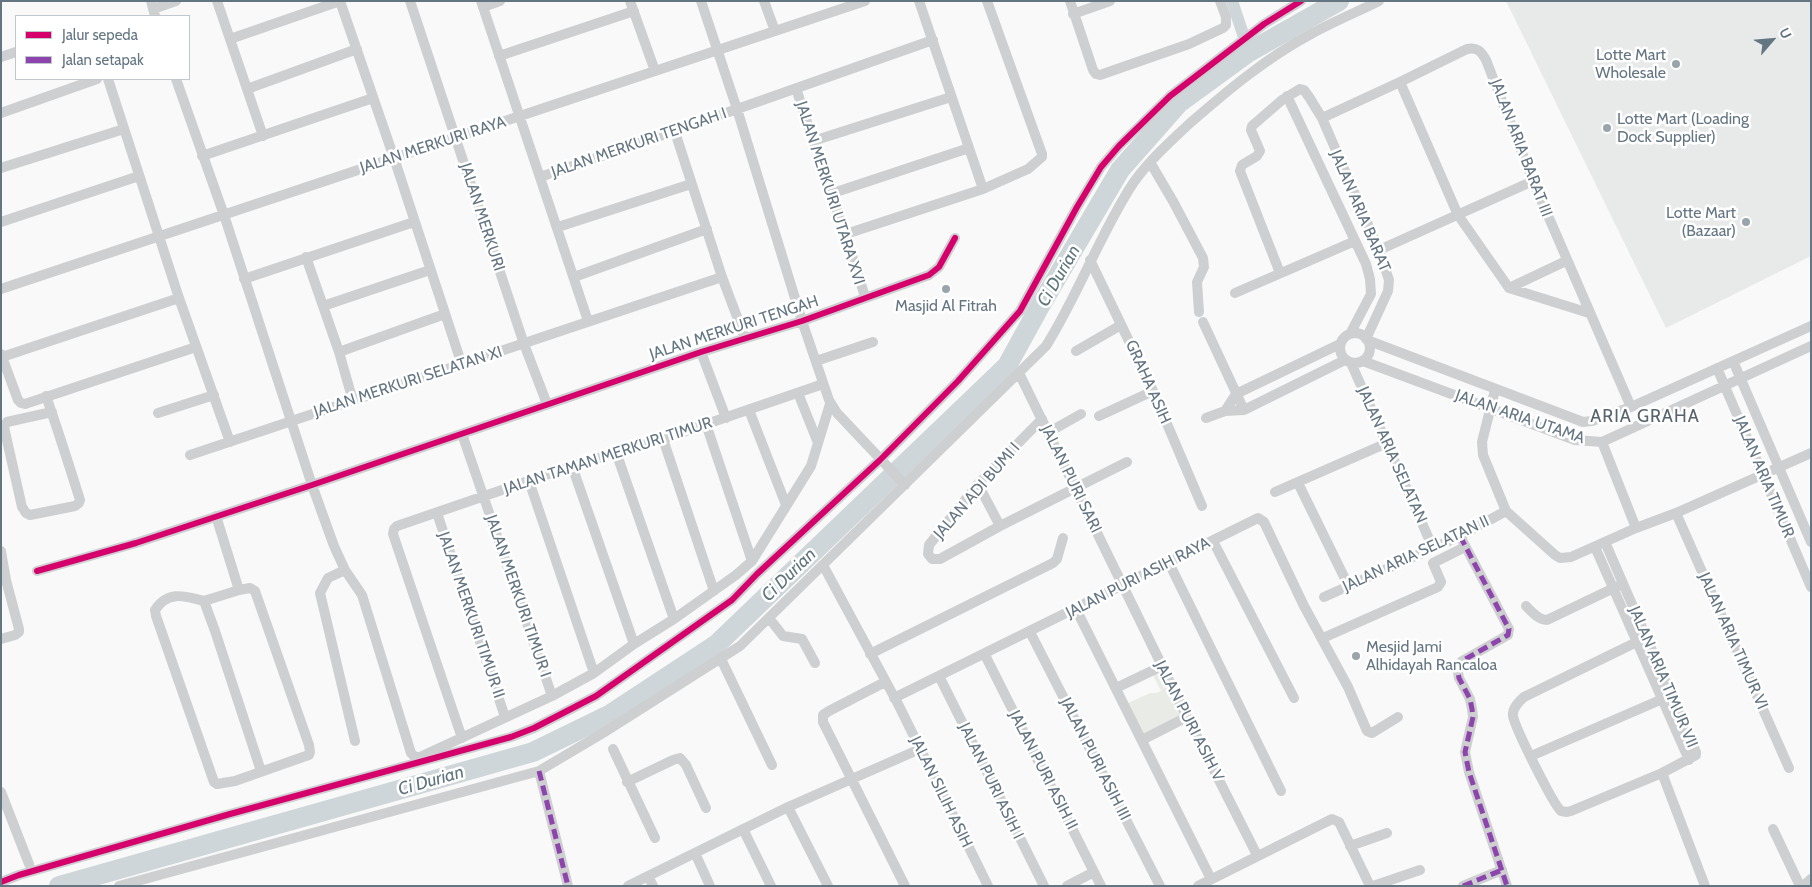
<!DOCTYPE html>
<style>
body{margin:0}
#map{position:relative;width:1812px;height:887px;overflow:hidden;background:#f9f9f9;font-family:Cabin,sans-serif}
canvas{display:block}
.frame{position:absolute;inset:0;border:2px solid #657683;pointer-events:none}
.legend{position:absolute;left:15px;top:15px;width:175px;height:65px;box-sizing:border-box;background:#fff;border:1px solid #c1c8cd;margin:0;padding:6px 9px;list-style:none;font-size:15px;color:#657683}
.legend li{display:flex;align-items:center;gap:10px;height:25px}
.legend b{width:25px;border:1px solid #c1c8cd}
.north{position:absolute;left:1747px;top:15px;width:50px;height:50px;-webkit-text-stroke:4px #fff;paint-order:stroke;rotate:63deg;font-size:14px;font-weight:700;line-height:20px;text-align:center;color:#657683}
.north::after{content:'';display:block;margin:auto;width:18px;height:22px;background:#657683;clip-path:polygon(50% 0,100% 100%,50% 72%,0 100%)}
</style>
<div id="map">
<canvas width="1812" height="887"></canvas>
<div class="frame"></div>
<ul class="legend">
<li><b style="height:6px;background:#d6006c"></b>Jalur sepeda</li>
<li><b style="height:6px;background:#8e44ad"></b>Jalan setapak</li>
</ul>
<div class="north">U</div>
</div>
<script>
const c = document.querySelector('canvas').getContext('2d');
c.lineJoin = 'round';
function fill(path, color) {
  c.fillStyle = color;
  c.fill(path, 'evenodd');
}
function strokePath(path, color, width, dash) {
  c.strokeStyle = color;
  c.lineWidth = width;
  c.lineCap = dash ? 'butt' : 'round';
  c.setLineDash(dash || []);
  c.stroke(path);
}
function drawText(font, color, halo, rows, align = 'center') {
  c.font = font + ' Cabin,sans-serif';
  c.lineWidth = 5;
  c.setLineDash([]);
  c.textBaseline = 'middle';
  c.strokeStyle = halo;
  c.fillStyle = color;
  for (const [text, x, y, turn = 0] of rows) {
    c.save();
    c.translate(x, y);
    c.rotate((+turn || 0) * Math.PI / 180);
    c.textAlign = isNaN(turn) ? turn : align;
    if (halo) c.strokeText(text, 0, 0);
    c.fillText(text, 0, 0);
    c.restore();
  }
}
const built = new Path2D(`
 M 1506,1 L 1811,1 L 1811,256 L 1666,328 Z`);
const green = new Path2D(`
 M 1162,671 L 1185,717 L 1142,737 L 1126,704 L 1150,693 L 1156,693 L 1161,691 L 1153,675 Z`);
const canal = new Path2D(`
 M 1232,1 L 1249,52`);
const river = new Path2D(`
 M 59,886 L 533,752 L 609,715 L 717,644 L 1007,366 L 1040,306 L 1120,170 L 1179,103 L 1249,52 L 1339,1`);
const street = new Path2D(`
 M 151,1 L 155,16
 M 217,1 L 263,136
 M 340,1 L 394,158 L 462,365
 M 410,1 L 524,344 L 547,404
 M 481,1 L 588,321
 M 630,1 L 655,71
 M 701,1 L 737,109 L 802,321 L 829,400 L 837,413 L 905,485
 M 764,1 L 775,31
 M 919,1 L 983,189
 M 1070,1 L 1093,70 L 1096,74 L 1100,75 L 1189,44 L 1223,28 L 1226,25 L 1226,17 L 1220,1
 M 483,7 L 500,1
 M 153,9 L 176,1
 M 1073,14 L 1110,1
 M 230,39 L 340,1
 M 499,56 L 634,11
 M 1,57 L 16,52
 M 108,79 L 179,298 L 230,442
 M 176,79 L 224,215 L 312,485 L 334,546 L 345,570 L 362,595 L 411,753 L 415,757 L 420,757 L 552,696 L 594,673 L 634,644 L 674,619 L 736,575 L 752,561 L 811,466 L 830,404
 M 1400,82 L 1458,215 L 1509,288 L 1589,313
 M 796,88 C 818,158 844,227 865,297
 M 247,89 L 357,49
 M 1287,96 L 1366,264 L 1370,279 L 1371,294 L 1350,334
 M 1,113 L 97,79
 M 1322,118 L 1400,82 L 1467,49 C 1477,47 1481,51 1486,60 L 1533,181 L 1631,407
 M 675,132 L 722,277 L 745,338
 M 813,141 L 951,97
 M 202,156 L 373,98
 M 1150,162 L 1174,203 L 1203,258 L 1204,267 L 1197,282 L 1199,312
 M 1,168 L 124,129
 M 540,177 C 672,133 802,86 933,40
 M 830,194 L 969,148
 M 1,222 L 139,176
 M 558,227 L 691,184
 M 846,234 L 983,189 L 1028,169 L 1042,157 L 1042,154 L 987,1
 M 1379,250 L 1533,181
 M 306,257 L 339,352 L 353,401
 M 1090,260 L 1153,391 L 1202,506
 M 1280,273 L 1240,171 L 1242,165 L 1257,156 L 1260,151 L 1251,130 L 1252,126 L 1282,100 L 1300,89 L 1304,90 L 1309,97 L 1322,118 L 1379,250 L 1389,280 L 1388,291 L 1366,339
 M 574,277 L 707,229
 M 244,279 L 414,222
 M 1509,288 L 1566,261
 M 1,289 L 865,1
 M 1235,293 L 1355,241
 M 323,306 L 430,270
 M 1203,322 L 1244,410
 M1340 348a15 15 0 1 1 30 0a15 15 0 1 1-30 0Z
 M 1367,340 L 1583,422 L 1592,421 L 1631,407 L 1811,326
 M 1076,351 L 1121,325
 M 339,352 L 445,314
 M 701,352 L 726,418
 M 1,354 L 18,400 L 21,403 L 25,404 L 196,347
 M 2,357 L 179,298
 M 816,361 L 873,342
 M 1363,361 L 1575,440 L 1602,442 L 1811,346
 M 1733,361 L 1811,542
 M 1351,363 L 1433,548
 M 1717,368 L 1811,587
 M 1019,373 L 1187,717 L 1257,855
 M 1495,390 L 1482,442 L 1483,455 L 1506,511 L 1555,555 L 1560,558 L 1571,557 L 1636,528 L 1676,513 L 1811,453
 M 798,393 L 818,443
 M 46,396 C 58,430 69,465 80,500 L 79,503 L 75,506 L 30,515 L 26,513 L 22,507 L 4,427 L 7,422 L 52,412
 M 749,410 L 786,505
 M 1225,411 L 1236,394 L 1340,344
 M 158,413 L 214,395
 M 1099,416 L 1153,391
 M 1206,418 L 1225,411 L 1244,410 L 1345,360
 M 1042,419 L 978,484 L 929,545 L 928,554 L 932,559 L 940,559 L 1000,526 L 1127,462
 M 706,424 L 752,561
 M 1049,432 L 1081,414
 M 462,434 L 552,696
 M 663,439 L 714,591
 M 1602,442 L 1636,528
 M 616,452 L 674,619
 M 190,455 L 722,277
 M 572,466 L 634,644
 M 529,481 L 594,673
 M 1298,483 L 1349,587
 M 978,484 L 1000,526
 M 1275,492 L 1387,443
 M 437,513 L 505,717
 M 1676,513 L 1789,768
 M 216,516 L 239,590
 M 1460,536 L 1509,629 L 1508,635 L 1462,661 L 1457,667 L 1459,678 L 1470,699 L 1472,709 L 1473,717 L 1465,752 L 1469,772 L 1507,886
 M 1213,541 L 1294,698
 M 1605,542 L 1696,752 L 1696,755 L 1662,773 L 1571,811 L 1567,812 L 1561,811 C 1553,804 1515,728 1513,716 C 1512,709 1519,701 1524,697 L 1647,637
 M 1595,547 L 1689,760
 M 1,551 L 6,580 L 19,629 L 19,632 L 15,635 L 1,639
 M 1169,563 L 1281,791
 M 823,565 L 898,704 L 988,886
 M 345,570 L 328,578 L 320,593 L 355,741
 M 37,571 L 136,543 L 312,485 L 701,352 L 802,321 L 929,275 L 939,267 L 955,238
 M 1324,597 L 1460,536 L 1506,511
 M 204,601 C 185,596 168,590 155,610 L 156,616 L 214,782 L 217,784 L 235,781 L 303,757 L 309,755 L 310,752 L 309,745 L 255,591 L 250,588 L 239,590 L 204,601 L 215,631 L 261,771
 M 1526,606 C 1531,611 1538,620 1547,620 L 1618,586
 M 1076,609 L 1211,879
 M 769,618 L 783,636 L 802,639 L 815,663
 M 1030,632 L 1160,886
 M 1323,638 L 1438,587 L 1441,582 L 1433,563 L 1465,547
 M 870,654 L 1053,563 L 1057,559 L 1063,538
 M 985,655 L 1101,886
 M 721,659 L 772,765
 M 939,676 L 1044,886
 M 885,682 L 829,711 L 823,715 L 823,722 L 905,886
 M 1116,688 L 1162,666
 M 894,698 L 1258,518 L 1264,522 L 1304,606 L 1348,687 L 1367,731 L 1372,733 L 1398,717
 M 462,738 L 393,534 L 394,529 L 397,526 L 572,466 L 663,439 L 823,384
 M 1142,740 L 1187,717
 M 613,749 L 655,838
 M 1531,756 L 1667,697
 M 539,771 L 568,886
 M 1662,773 L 1705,886
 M 627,782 L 673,760 L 680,758 L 686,765 L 706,808
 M 1,792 L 29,864
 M 788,807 L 828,886
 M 743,829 L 771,886
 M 1773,829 L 1800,886
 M 1350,846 L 1387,833
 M 695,853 L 710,886
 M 648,876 L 653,886
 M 1,882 L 19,875 L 230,814 L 511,737 L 534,728 L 596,696 L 732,600 L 757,574 L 880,460 L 958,381 L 1020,311 L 1077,207 L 1101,167 L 1119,146 L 1170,96 L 1264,24 L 1301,1
 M 119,886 L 539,771 L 603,733 L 740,646 L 1046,346 C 1078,295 1098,239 1130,188 C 1145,164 1168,144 1189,124 C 1227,91 1266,58 1311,34 C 1333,22 1357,12 1379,1
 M 628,886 L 788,807 L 920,749
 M 1067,886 L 1094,872
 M 1198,886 L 1332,819 L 1339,822 L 1370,886
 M 1373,886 L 1420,870
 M 1463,886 L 1502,870
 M 1803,886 L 1811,879`);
const quiet = new Path2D(`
 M 1460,536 L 1509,629 L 1508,635 L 1462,661 L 1457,667 L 1459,678 L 1470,699 L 1472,709 L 1473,717 L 1465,752 L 1469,772 L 1507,886
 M 539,771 L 568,886
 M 1463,886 L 1502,870`);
const cycleway = new Path2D(`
 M 37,571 L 136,543 L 312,485 L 701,352 L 802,321 L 929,275 L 939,267 L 955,238
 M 1,882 L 19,875 L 230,814 L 511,737 L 534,728 L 596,696 L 732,600 L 757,574 L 880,460 L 958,381 L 1020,311 L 1077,207 L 1101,167 L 1119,146 L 1170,96 L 1264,24 L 1301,1`);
const markers = [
 [1676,64,5,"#99a4ac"],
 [1607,128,5,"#99a4ac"],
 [1746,222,5,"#99a4ac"],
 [946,289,5,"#99a4ac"],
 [1356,656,5,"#99a4ac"]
];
const poiNames = [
 ["Lotte Mart",1666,55],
 ["Wholesale",1666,73],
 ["Lotte Mart (Loading",1617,119,"left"],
 ["Dock Supplier)",1617,137,"left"],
 ["Lotte Mart",1736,213],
 ["(Bazaar)",1736,231],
 ["Masjid Al Fitrah",946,306,"center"],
 ["Mesjid Jami",1366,647,"left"],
 ["Alhidayah Rancaloa",1366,665,"left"]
];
const streetNames = [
 ["JALAN MERKURI TENGAH I",639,143,-19],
 ["JALAN MERKURI RAYA",433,145,-18],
 ["JALAN ARIA BARAT III",1521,148,69],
 ["JALAN MERKURI UTARA XVI",830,193,72],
 ["JALAN ARIA BARAT",1360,211,67],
 ["JALAN MERKURI",482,217,72],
 ["JALAN MERKURI TENGAH",734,328,-18],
 ["JALAN MERKURI SELATAN XI",408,382,-18],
 ["GRAHA ASIH",1148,382,66],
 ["JALAN ARIA UTAMA",1520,417,19],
 ["JALAN ARIA SELATAN",1392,455,66],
 ["JALAN TAMAN MERKURI TIMUR",608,456,-18],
 ["JALAN ARIA TIMUR",1764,477,67],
 ["JALAN PURI SARI",1071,479,64],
 ["JALAN ADI BUMI I",977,491,-49],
 ["JALAN ARIA SELATAN II",1416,554,-25],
 ["JALAN PURI ASIH RAYA",1138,578,-27],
 ["JALAN MERKURI TIMUR I",518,596,71],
 ["JALAN MERKURI TIMUR II",471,615,71],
 ["JALAN ARIA TIMUR VI",1733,641,66],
 ["JALAN ARIA TIMUR VII",1663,677,67],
 ["JALAN PURI ASIH V",1189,721,63],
 ["JALAN PURI ASIH III",1095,759,63],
 ["JALAN PURI ASIH II",1043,770,63],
 ["JALAN PURI ASIH I",991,781,64],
 ["JALAN SILIH ASIH",941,792,64]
];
const waterNames = [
 ["Ci Durian",1059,276,-60],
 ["Ci Durian",789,575,-44],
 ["Ci Durian",431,781,-16]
];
const neighbourhoodNames = [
 ["ARIA GRAHA",1645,417]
];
fill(built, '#e8e9e9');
fill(green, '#e8ebe6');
strokePath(canal, '#ced6d9', 12);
strokePath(river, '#ced6d9', 20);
strokePath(street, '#cecfd0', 10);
strokePath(quiet, '#8e44ad', 5, [10, 5]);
strokePath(cycleway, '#d6006c', 6);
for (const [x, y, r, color] of markers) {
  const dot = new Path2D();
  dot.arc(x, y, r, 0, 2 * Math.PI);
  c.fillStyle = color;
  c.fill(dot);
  strokePath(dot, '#fff', 2);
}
drawText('16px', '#657683', '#fff', poiNames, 'right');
drawText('16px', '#657683', '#fff', streetNames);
drawText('italic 18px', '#60757c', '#fff', waterNames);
c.letterSpacing = '1px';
drawText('18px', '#57646e', '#fff', neighbourhoodNames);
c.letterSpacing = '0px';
</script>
